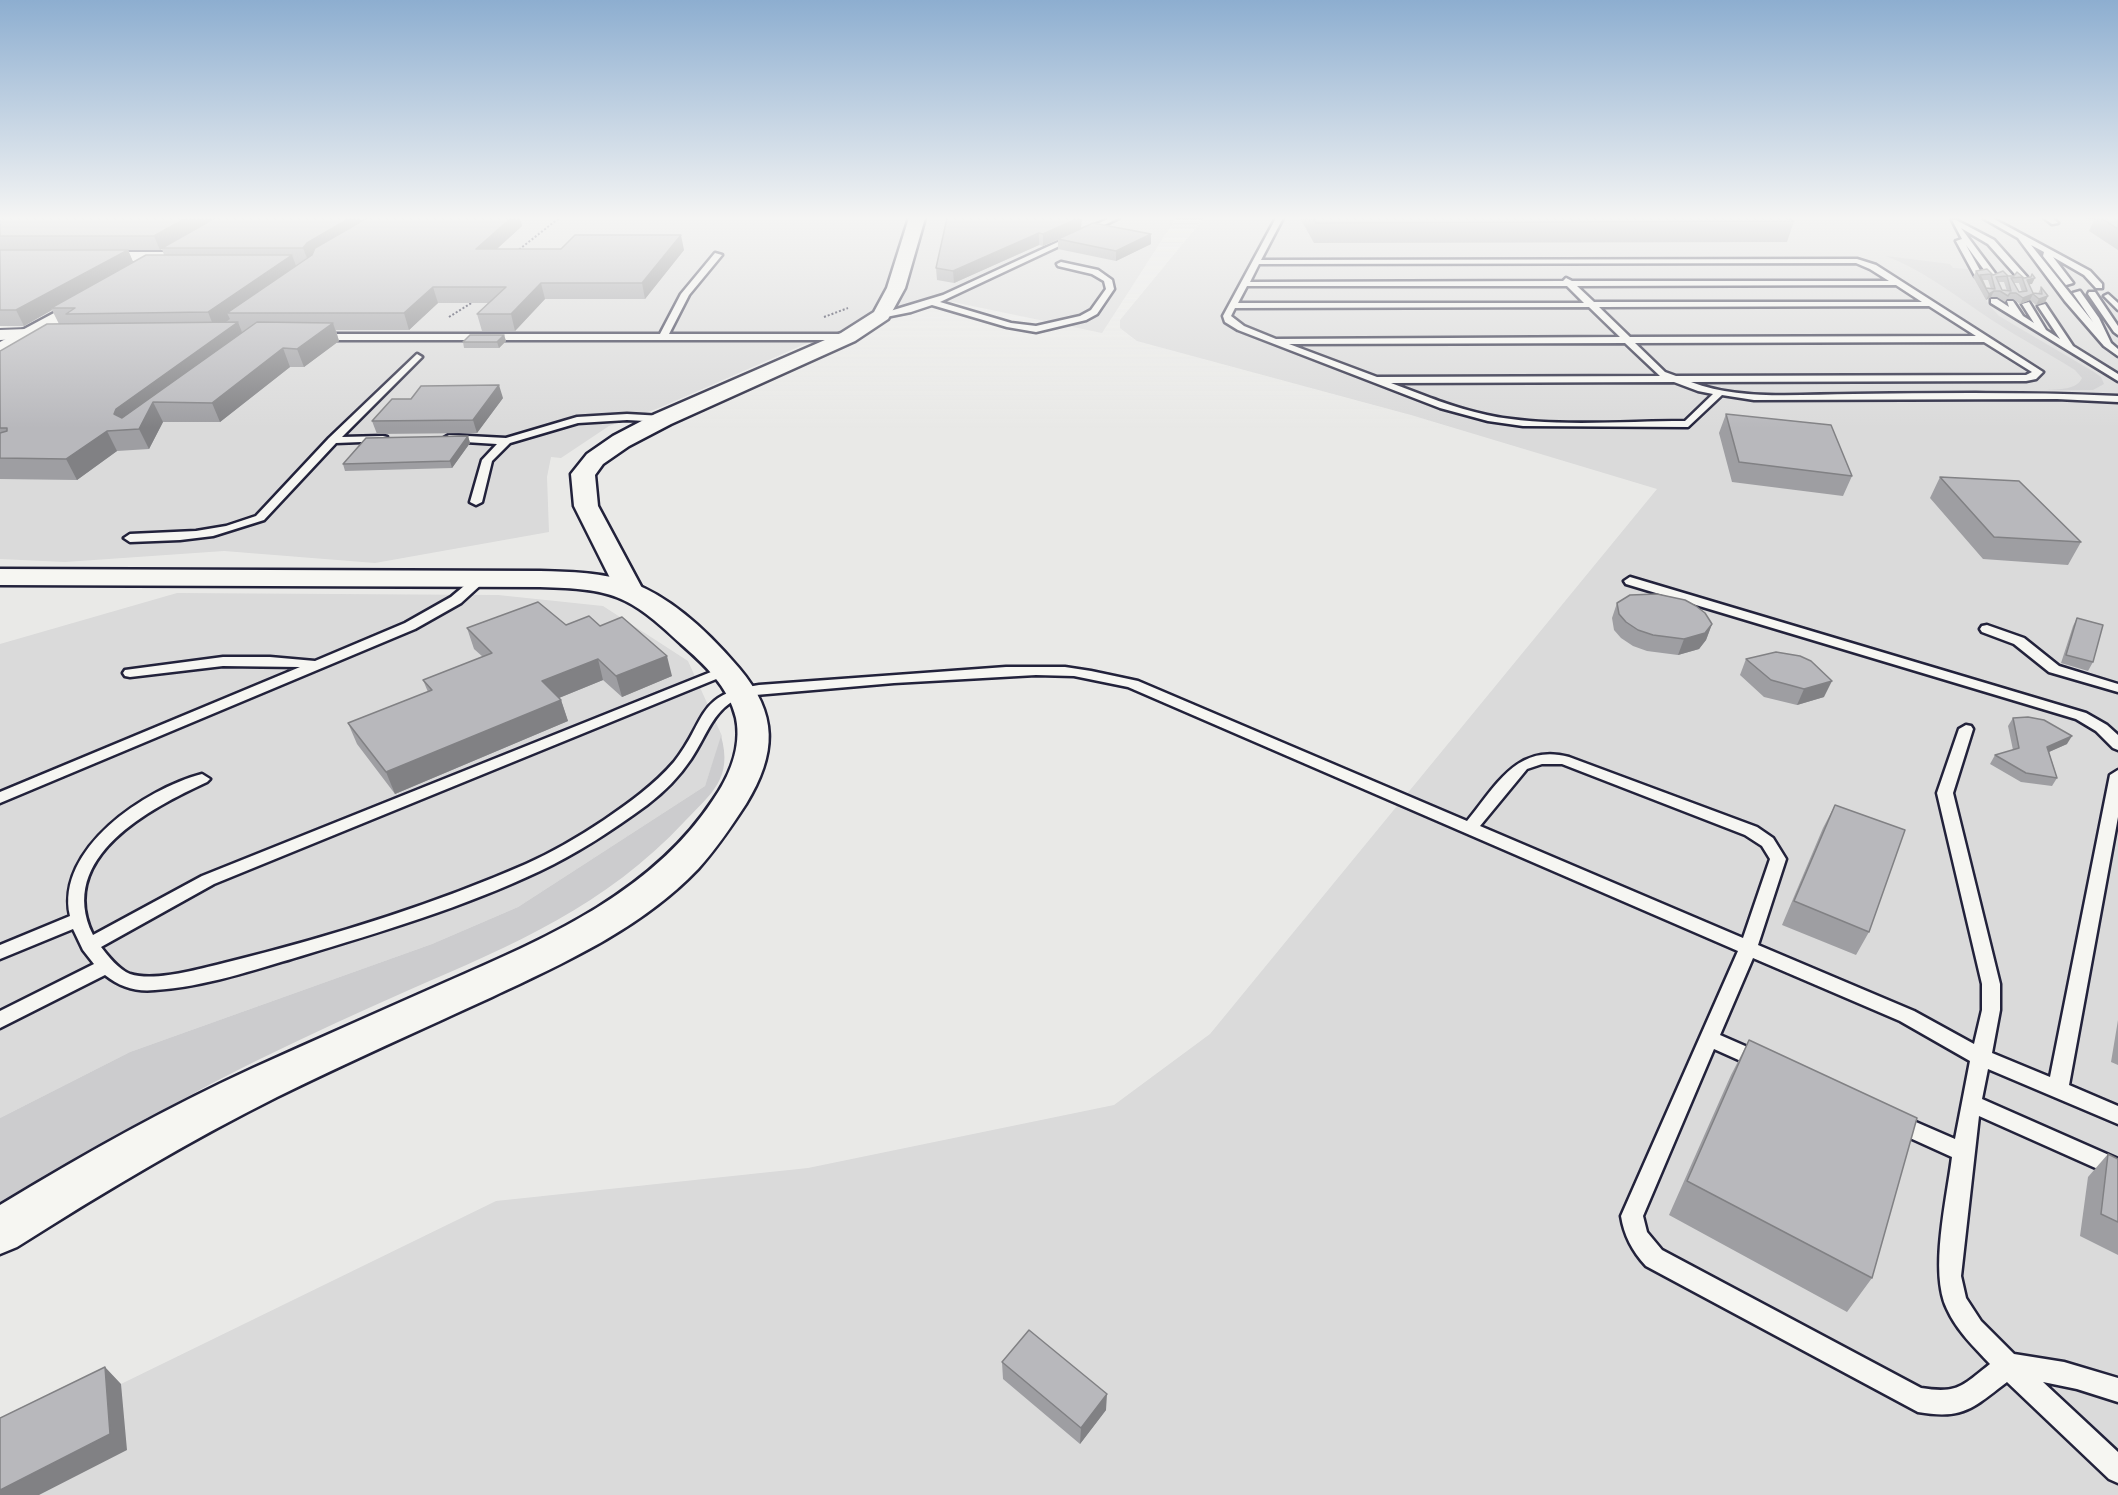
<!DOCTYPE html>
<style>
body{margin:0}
canvas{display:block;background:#e9e9e7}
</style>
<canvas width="2118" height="1495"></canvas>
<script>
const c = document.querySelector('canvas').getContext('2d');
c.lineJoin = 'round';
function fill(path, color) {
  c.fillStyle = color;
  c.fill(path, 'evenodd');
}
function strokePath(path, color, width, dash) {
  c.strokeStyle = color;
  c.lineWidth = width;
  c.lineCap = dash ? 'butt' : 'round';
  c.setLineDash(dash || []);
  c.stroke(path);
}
const built = new Path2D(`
 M 0,218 L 1176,218 L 1102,333 L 953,302 L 812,341 L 659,408 L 609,426 L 561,458 L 551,457 L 547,477 L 549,532 L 375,563 L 224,551 L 65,562 L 0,559 L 0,375 L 75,329 L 0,326 Z
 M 1204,218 L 2084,218 L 2118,226 L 2118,1495 L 0,1495 L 0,1443 L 496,1201 L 808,1168 L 1114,1105 L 1210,1034 L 1657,489 L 1411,415 L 1137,341 L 1120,328 L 1120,320 Z
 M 177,593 L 498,595 L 603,606 L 688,661 L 722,736 L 705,786 L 518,907 L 432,944 L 130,1052 L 0,1118 L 0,644 Z`);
const green = new Path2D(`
 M 1886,256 L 1950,264 L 1953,268 L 1968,269 L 1989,305 L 1999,316 L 2094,372 L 2101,377 L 2104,384 L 2093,390 L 2047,390 C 2059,389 2077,390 2082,378 L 2075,370 C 2043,350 2008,332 1977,310 C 1948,290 1918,268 1886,256 Z
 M 721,736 C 733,778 712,793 685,821 C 606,906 513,945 409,990 C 359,1012 309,1035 260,1059 C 171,1102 86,1157 0,1207 L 0,1118 L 130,1052 L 432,944 L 518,907 L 705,786 Z`);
const path = new Path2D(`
 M 516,252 L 559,218
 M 449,317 L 473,302
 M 824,317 L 848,308`);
const service = new Path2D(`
 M 1110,218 L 1119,218 L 940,302 L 1011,323 L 1036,326 L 1080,316 L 1091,310 L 1106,289 L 1104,281 L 1092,274 L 1058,266 L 1057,264 L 1061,262 L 1098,270 L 1112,280 L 1114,289 L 1097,314 L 1086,320 L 1036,332 L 1007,327 L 932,305 L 911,312 L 881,318 L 877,315 L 943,295 Z
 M 1276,218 L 1283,218 L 1261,260 L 1857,259 L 1876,265 L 2043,372 L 2036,379 L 2026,381 L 1691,382 C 1741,401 1801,394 1854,394 C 1942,393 2030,392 2118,396 L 2118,402 L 2057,399 L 1754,400 L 1722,395 L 1688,427 L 1523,426 L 1488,421 L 1440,408 L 1238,330 L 1225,322 L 1223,316 ZM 1856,263 L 1870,269 L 1889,281 L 1572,281 L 1566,278 L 1563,281 L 1250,282 L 1259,264 ZM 1896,285 L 1922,302 L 1594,302 L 1577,286 ZM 1247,286 L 1567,286 L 1584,303 L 1238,303 ZM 1929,306 L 1976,336 L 1630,337 L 1599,307 ZM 1589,307 L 1620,337 L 1276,339 L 1244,326 L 1231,316 L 1235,308 ZM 1984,342 L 2032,372 L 2026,375 L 1676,376 L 1665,372 L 1635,343 ZM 1625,343 L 1660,376 L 1377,377 L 1289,344 ZM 1674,382 L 1698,391 L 1713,394 L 1685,421 C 1624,421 1546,428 1487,415 C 1454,408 1423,395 1391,383 Z
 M 1983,218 L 1992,218 L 2090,271 L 2102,284 L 2102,288 L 2096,288 L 2084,275 L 2053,257 L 2073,283 L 2066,285 L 2043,256 L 2044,252 L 2031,245 L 2093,322 L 2073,293 L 2080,291 L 2099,318 L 2111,343 L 2118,349 L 2118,356 L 2104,346 L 2065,301 L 2018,238 Z
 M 2044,218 L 2052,218 L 2058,223 L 2052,224 Z
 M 1952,220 L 1956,220 L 1994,240 L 2027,277 L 2027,281 L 2021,281 L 1988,244 L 1961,228 L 1997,276 L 1990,278 L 1966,245 L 1982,274 L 1975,276 L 1956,241 L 1962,239 Z
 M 715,253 L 722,255 L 689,295 L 669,334 L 848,334 L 852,337 L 848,340 L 318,340 L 314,337 L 318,334 L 660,334 L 681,294 Z
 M 2089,292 L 2095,292 L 2118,326 L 2118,335 L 2114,332 L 2088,294 Z
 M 2108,294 L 2118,303 L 2118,310 L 2104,296 Z
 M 1991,299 L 1997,299 L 2009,307 L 2007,301 L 2013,301 L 2023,316 L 2034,323 L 2022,304 L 2029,302 L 2046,330 L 2060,339 L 2038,306 L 2045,304 L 2073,346 L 2118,374 L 2118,381 L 1991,303 Z
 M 417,354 L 422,357 L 342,437 L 383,436 L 387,437 L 387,441 L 336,443 L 264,520 L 213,536 L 180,540 L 130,542 L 124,538 L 130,534 L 196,531 L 226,526 L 256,516 L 329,438 Z
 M 627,414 L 663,416 L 668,419 L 663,422 L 627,420 L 578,423 L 510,443 L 492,461 L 482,502 L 476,505 L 470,502 L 482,460 L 497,444 L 449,441 L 444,438 L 449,435 L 506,438 L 577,417 Z
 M 480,575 L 486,579 L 484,582 L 461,603 L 415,629 L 0,803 L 0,792 L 300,667 L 223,666 L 130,677 L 125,676 L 123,673 L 125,670 L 223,657 L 270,657 L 315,661 L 405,623 L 451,597 L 476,576 Z
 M 1630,577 L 2086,713 L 2107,725 L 2118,735 L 2118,750 L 2113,748 L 2096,731 L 2076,719 L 1626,584 L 1624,581 Z
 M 1987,625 L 2024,638 L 2059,666 L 2118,684 L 2118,692 L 2049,672 L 2014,644 L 1982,632 L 1980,629 L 1982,626 Z
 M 726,666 L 733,670 L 731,673 L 214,884 L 101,947 C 108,956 119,970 130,974 C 155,982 199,969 224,963 C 325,938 430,906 526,864 C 553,852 580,836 604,820 C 629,803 654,785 674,762 C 707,721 695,694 759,685 L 1006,667 L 1065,667 L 1091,671 L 1138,681 L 1467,821 C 1496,786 1517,743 1569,757 L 1757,827 L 1773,838 L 1786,859 L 1758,945 L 1914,1011 L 1974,1044 L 1982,1010 L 1982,984 L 1937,793 L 1959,729 L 1966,725 L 1971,726 L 1973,729 L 1953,793 L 2000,984 L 2000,1010 L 1992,1053 L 2050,1077 L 2110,775 L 2118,770 L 2118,817 L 2069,1085 L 2118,1106 L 2118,1124 L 1988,1069 L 1982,1099 L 2118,1159 L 2118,1178 L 1979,1116 L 1961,1276 L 1966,1298 L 1981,1321 L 2014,1354 L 2064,1362 L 2118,1378 L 2118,1402 L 2077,1389 L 2043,1382 L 2118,1452 L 2118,1483 L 2109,1479 L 2007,1382 C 1973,1408 1963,1420 1918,1412 L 1646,1266 C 1632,1251 1624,1235 1621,1216 L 1738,951 L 1128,687 L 1074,676 L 1036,675 L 894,683 L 744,696 C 713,707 708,734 691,759 C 679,777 664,792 647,805 C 613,830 578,853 540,871 C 464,907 381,932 301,956 C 254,970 204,987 155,990 C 136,992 120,987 105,975 L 0,1028 L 0,1011 L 94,964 L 83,950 L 73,929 L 0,959 L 0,945 L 70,916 C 55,849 145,789 202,774 L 210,779 L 207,782 C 151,808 55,857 93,935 L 202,876 ZM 1542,764 L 1562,764 L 1745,835 L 1762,846 L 1770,859 L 1743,938 L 1480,826 L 1527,769 ZM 1753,958 L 1900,1021 L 1970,1061 L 1955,1139 L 1895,1113 L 1888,1116 L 1885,1122 L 1888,1128 L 1952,1157 C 1947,1198 1929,1272 1947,1309 C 1957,1331 1974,1347 1990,1364 C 1962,1386 1958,1394 1921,1388 L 1662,1250 L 1647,1232 L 1643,1216 L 1714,1049 L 1761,1070 L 1768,1068 L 1771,1062 L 1768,1056 L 1720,1035 Z`);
const minor = new Path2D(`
 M 91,252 L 163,252 L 171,257 L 163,262 L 86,260 L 83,257 L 86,254 Z
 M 27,329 L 33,330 L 36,334 L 33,338 L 0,340 L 0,330 Z`);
const tertiary = new Path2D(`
 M 909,218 L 925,218 L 905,288 L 888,319 L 855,341 L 671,424 L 629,446 L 603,464 L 595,475 L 598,506 L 643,590 L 639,596 L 629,598 L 619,596 L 574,506 L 571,474 L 587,454 L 613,436 L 655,414 L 841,333 L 874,312 L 887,288 Z`);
const secondary = new Path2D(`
 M 95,291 L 101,292 L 104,296 L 101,300 L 7,354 L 0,356 L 0,342 Z
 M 0,569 L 540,571 C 571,572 603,572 632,583 C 673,598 711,635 739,668 C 778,714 777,753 746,804 C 731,827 716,849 698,869 C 642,928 564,963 492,997 C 420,1030 348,1062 277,1097 C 187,1142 102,1193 17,1247 L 0,1254 L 0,1205 C 82,1155 166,1108 253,1068 C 317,1039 381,1011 446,982 C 544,939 651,894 713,800 C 729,777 742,747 736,718 C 729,687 704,664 681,644 C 628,594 612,589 540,587 L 0,585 Z`);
const wall = new Path2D(`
 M 0,218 L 361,222 L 367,218 L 520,218 L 522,226 L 497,249 L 684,250 L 645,299 L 545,299 L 515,331 L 482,331 L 477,314 L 488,303 L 438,303 L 409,330 L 336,330 L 339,341 L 304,367 L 290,367 L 220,422 L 163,422 L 149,449 L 117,451 L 77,480 L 0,479 L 0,351 L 59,324 L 52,310 L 24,326 L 0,326 ZM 162,249 L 164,255 L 133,262 L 128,250 L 160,250 Z
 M 947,218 L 1151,234 L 1151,244 L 1116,261 L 1058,249 L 1058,240 L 1043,246 L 1039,245 L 954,283 L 937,280 L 936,268 Z
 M 1300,218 L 1789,218 L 1794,221 L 1787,242 L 1314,243 Z
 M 2095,218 L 2118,218 L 2118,250 L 2089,231 Z
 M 1976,271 L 1993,275 L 2014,276 L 2024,278 L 2031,277 L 2032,274 L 2032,284 L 2029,284 L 2033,293 L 2038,294 L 2041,287 L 2048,296 L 2045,302 L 2036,305 L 2030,300 L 2020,304 L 2013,299 L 2007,299 L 2005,302 L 1997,297 L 1991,297 L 1986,300 L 1973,277 ZM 1982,280 L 1988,280 L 1991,289 L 1986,288 ZM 1999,282 L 2004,282 L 2007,291 L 2002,290 ZM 2014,283 L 2019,283 L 2022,292 L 2019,292 Z
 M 504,335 L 506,341 L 499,348 L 464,348 L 463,342 Z
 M 503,398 L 477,433 L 377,434 L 372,421 L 411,399 Z
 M 1726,414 L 1852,476 L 1843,496 L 1732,482 L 1719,433 Z
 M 468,436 L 470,443 L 452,468 L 345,471 L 343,464 Z
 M 1940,477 L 2081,542 L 2068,565 L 1983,559 L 1930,498 Z
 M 1617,603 L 1712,624 L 1706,640 L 1699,649 L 1678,655 L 1647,651 L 1633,646 L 1621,638 L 1614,630 L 1612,618 Z
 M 2077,618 L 2093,662 L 2088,671 L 2061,663 L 2073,626 Z
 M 566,625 L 600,626 L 672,676 L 622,697 L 603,680 L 559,698 L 561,700 L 568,721 L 395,794 L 357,744 L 348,723 L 428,692 L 423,680 L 483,657 L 474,649 L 467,628 Z
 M 1746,659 L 1824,697 L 1797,705 L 1764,697 L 1740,675 Z
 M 2013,718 L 2067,744 L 2049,752 L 2057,778 L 2052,786 L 2021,782 L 1990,764 L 1995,755 L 2013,750 L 2008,726 Z
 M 1835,805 L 1869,932 L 1856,955 L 1782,925 L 1823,828 Z
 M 2118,1020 L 2118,1065 L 2111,1062 Z
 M 1749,1040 L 1872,1278 L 1847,1312 L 1669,1215 L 1731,1075 Z
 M 2108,1154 L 2118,1159 L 2118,1255 L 2080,1236 L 2088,1177 Z
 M 1002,1362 L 1106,1410 L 1080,1444 L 1003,1379 Z`);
const shadedWall = new Path2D(`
 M 186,218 L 216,218 L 160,250 L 154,236 Z
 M 342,218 L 360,218 L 363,227 L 309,263 L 303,248 L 307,243 Z
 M 511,218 L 520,218 L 522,226 L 480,264 L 476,249 Z
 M 1079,218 L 1082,218 L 1081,229 L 1043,246 L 1043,234 Z
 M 1039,233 L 1039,245 L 954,283 L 953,271 Z
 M 1151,234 L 1151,244 L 1116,261 L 1116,251 Z
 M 681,235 L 684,250 L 645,299 L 642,283 Z
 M 128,250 L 134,264 L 51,308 L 52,310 L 24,326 L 16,310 Z
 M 292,255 L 298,271 L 227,313 L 230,319 L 215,330 L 208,312 Z
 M 2035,278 L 2032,284 L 2025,285 L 2027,280 Z
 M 541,283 L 545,299 L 515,331 L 511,314 Z
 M 433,287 L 438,303 L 409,330 L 404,313 Z
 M 1994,291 L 1991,297 L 1986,300 L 1989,294 Z
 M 2033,294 L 2030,300 L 2020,304 L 2023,298 Z
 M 2048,296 L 2045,302 L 2036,305 L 2039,299 Z
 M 238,322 L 245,340 L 153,402 L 163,422 L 149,449 L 139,429 L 114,414 L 116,409 Z
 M 333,323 L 339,341 L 304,367 L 297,349 Z
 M 504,335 L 506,341 L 499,348 L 497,342 Z
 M 283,348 L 290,367 L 220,422 L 212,403 Z
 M 499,385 L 503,398 L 477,433 L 473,420 Z
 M 107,431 L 117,451 L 77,480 L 66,459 Z
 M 468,436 L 470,443 L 452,468 L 450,461 Z
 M 1712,624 L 1706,640 L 1699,649 L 1678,655 L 1684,639 Z
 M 667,656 L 672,676 L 622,697 L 616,676 Z
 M 598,659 L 603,680 L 549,702 L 542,681 Z
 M 1832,681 L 1824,697 L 1797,705 L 1804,689 Z
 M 561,700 L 568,721 L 395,794 L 386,772 Z
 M 2072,736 L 2067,744 L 2042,755 L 2047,747 Z
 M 105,1367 L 121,1384 L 127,1450 L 39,1495 L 0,1495 L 0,1490 Z
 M 1107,1394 L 1106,1410 L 1080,1444 L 1081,1428 Z`);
const building = new Path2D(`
 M 0,218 L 186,218 L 154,236 L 0,236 Z
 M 215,218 L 350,218 L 307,243 L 303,248 L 162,248 Z
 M 367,218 L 511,218 L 476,249 L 561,249 L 575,235 L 681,235 L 642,283 L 541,283 L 511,314 L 477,314 L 506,287 L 433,287 L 404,313 L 227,313 L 312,255 L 315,248 Z
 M 947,218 L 1079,218 L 1043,234 L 1039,233 L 953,271 L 936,268 Z
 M 1313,218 L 1789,218 L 1794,221 L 1316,223 Z
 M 2101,218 L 2118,218 L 2118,229 Z
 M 1093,223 L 1151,234 L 1116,251 L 1058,239 Z
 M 0,250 L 128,250 L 16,310 L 0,310 Z
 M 146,255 L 292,255 L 208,312 L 66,314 L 75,308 L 51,308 Z
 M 1987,269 L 1993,275 L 2003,271 L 2008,276 L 2014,276 L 2017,272 L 2024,278 L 2031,277 L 2032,274 L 2035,278 L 2027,280 L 2033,293 L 2042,294 L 2041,287 L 2048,296 L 2039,299 L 2033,294 L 2023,298 L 2016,293 L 2010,293 L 2008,296 L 2000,291 L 1994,291 L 1989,294 L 1976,271 ZM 1991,274 L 1995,289 L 1986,288 L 1980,275 ZM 2007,276 L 2011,291 L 2002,290 L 1996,277 ZM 2022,277 L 2027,291 L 2019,292 L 2011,278 Z
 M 238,322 L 116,409 L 114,414 L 122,418 L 257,322 L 333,323 L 297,349 L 283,348 L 212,403 L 153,402 L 139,429 L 107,431 L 66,459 L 0,458 L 0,433 L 7,431 L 7,428 L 0,428 L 0,351 L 47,324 Z
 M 470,335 L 504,335 L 497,342 L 463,342 Z
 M 499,385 L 473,420 L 372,421 L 392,399 L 411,399 L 421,386 Z
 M 1726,414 L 1831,425 L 1852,476 L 1739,462 Z
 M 468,436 L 450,461 L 343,464 L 366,438 Z
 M 1940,477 L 2019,481 L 2081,542 L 1994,537 Z
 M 1657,594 L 1685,600 L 1696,606 L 1705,613 L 1712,624 L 1705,633 L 1684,639 L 1653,635 L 1638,630 L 1626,622 L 1619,614 L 1617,603 L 1630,595 Z
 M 538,602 L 566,625 L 589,616 L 600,626 L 622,617 L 667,656 L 616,676 L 598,659 L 542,681 L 561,700 L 386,772 L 348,723 L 432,690 L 423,680 L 492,653 L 467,628 Z
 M 2077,618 L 2103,625 L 2093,662 L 2066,655 Z
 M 1776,652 L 1800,656 L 1811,661 L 1832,681 L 1804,689 L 1771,680 L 1746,659 Z
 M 2028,717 L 2044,720 L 2072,736 L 2047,747 L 2057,778 L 2026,773 L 1995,755 L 2019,748 L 2013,718 Z
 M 1835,805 L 1905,830 L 1869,932 L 1794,901 Z
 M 1749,1040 L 1917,1118 L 1872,1278 L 1687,1181 Z
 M 2108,1154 L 2118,1159 L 2118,1222 L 2101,1214 Z
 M 1029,1330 L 1107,1394 L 1081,1428 L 1002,1362 Z
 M 105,1367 L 110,1434 L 0,1490 L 0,1418 Z`);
fill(built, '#dadada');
fill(green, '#ccccce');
strokePath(service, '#22223b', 5);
strokePath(minor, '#22223b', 4);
strokePath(tertiary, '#22223b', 5);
strokePath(secondary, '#22223b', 5);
strokePath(path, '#22223b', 2, [2, 2]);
fill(service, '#f6f6f2');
fill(minor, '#f6f6f2');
fill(tertiary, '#f6f6f2');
fill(secondary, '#f6f6f2');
fill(wall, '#9e9ea2');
fill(shadedWall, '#818184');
fill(building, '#b8b8bc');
strokePath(building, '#818184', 1.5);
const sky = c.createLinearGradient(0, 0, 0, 428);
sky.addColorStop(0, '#8daed0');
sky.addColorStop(0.51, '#f5f5f4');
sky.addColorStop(1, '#f5f5f400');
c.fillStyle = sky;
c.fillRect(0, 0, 2118, 428);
</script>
